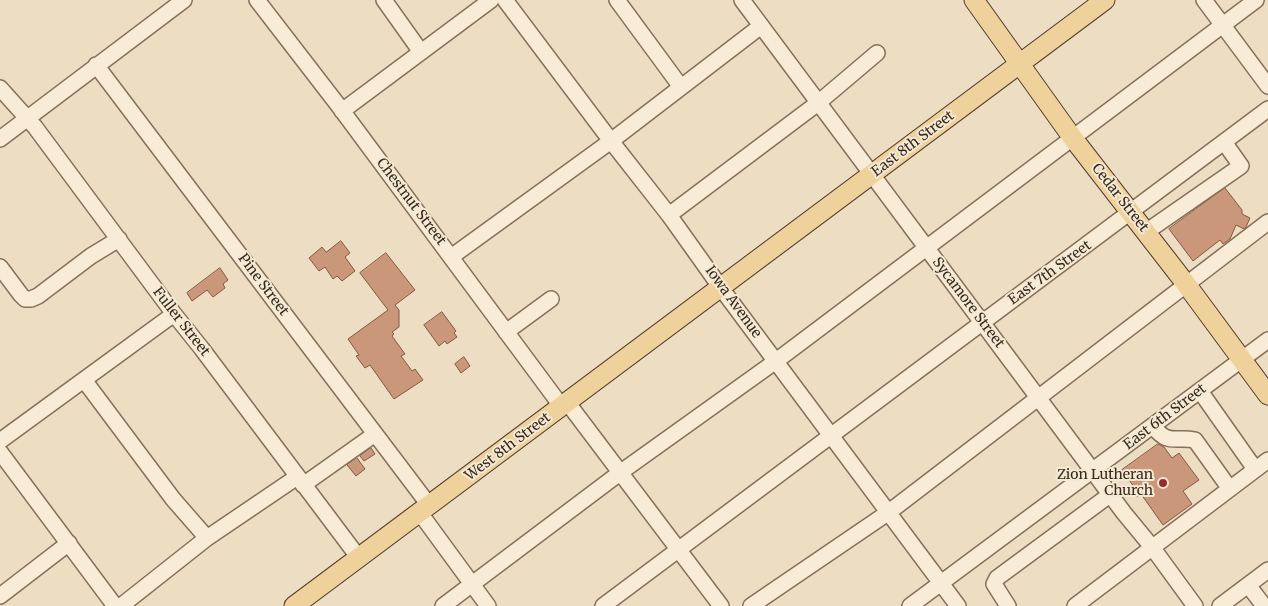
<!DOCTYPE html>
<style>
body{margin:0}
canvas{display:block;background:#eddec3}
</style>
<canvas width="1268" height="606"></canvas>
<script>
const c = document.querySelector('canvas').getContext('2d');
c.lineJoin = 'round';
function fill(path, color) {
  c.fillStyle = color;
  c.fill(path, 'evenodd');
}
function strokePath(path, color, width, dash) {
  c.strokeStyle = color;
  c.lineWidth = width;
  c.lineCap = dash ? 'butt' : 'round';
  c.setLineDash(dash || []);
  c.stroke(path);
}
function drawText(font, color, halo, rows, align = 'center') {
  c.font = font + ' Merriweather,serif';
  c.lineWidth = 4;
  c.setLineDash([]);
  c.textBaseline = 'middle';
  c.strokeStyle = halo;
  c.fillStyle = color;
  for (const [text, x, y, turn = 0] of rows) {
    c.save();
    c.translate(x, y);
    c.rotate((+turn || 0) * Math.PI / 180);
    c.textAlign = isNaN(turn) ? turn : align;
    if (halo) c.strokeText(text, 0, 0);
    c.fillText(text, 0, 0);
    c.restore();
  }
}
const building = new Path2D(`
 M 1225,188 L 1242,210 L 1242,214 L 1250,218 L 1246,227 L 1244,229 L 1236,225 L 1230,239 L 1223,244 L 1220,240 L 1193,261 L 1169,229 Z
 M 341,241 L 350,253 L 345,257 L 355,271 L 342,281 L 337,276 L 333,279 L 325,267 L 319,271 L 309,258 L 322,247 L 326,252 Z
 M 386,253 L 415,290 L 395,305 L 399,310 L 399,327 L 392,332 L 394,334 L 392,336 L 405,354 L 401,356 L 412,371 L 415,369 L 423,380 L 394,399 L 370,365 L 365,368 L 356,356 L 359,355 L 348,339 L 388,310 L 360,273 Z
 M 220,268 L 228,280 L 223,284 L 225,288 L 213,297 L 207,290 L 192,301 L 187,293 Z
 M 442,312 L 456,331 L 454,333 L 457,337 L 447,344 L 445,341 L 439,346 L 424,325 Z
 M 464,357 L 470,366 L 461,373 L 455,364 Z
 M 1158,444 L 1164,447 L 1172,458 L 1179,453 L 1199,480 L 1183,491 L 1192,504 L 1163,525 L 1141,494 L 1137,497 L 1131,490 L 1134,487 L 1122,470 Z
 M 371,448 L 375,454 L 364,461 L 360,456 Z
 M 357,458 L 365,469 L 356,476 L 347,465 Z`);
const minor = new Path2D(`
 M 257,0 L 338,105 L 562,407
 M 384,0 L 421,52
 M 505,0 L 611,141 L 669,215 L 721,288 L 958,606
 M 617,0 L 681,87
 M 742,0 L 1124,513 L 1152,547 L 1195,606
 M 1204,0 L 1268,86
 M 96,65 L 429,505
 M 0,88 L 35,127 L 174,314 L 202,349 L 359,558
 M 342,111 L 491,0
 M 0,139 L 184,0
 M 669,215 L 818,103 L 877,53
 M 1146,232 L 1241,166 L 1224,142
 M 451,257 L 611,141 L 761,26
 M 0,267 L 21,295 L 25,299 L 31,299 L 38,296 L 91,256 L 119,239
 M 506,332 L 551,299
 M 84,380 L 173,499 L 207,538
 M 1200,391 L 1255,469
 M 567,402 L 721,606
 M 1153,426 C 1168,446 1175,436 1195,440 L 1230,489
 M 0,441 L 174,314
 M 0,452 L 115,606
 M 303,485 L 375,434
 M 420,513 L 488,606
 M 1248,585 L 1264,606
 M 0,596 L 69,543
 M 121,606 L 207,538 L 297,477
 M 443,606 L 621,472 L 776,361 L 1256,0
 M 603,606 L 1268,109
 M 751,606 L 889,512 L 1268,222
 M 910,606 L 1268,340
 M 1008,606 L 994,584 L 997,578 L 1111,494
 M 1075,606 L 1268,460
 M 1220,606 L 1268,570`);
const major = new Path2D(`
 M 974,0 L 1072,137 L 1186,284 L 1268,395
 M 294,606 L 1105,0`);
const markers = [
 [1163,483,5,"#942c32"]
];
const streetNames = [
 ["East 8th Street",913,144,-37],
 ["Cedar Street",1120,198,52],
 ["Chestnut Street",411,202,53],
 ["East 7th Street",1050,273,-36],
 ["Pine Street",263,285,53],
 ["Iowa Avenue",733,302,54],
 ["Sycamore Street",968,303,53],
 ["Fuller Street",181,322,52],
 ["East 6th Street",1165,417,-37],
 ["West 8th Street",508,447,-37]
];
const poiNames = [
 ["Zion Lutheran",1153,475],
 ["Church",1153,491]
];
fill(building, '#ca977a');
strokePath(building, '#855841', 1);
strokePath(minor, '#86705a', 18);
strokePath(major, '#543e2f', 21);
strokePath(minor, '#f8ecd6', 15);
strokePath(major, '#efd19c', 19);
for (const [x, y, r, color] of markers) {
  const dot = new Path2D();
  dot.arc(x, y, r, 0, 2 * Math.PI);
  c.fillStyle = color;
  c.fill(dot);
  strokePath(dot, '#f4e9d2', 2);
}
drawText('14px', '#37291e', '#f4e9d2', streetNames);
drawText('14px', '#37291e', '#f4e9d2', poiNames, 'right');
</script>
